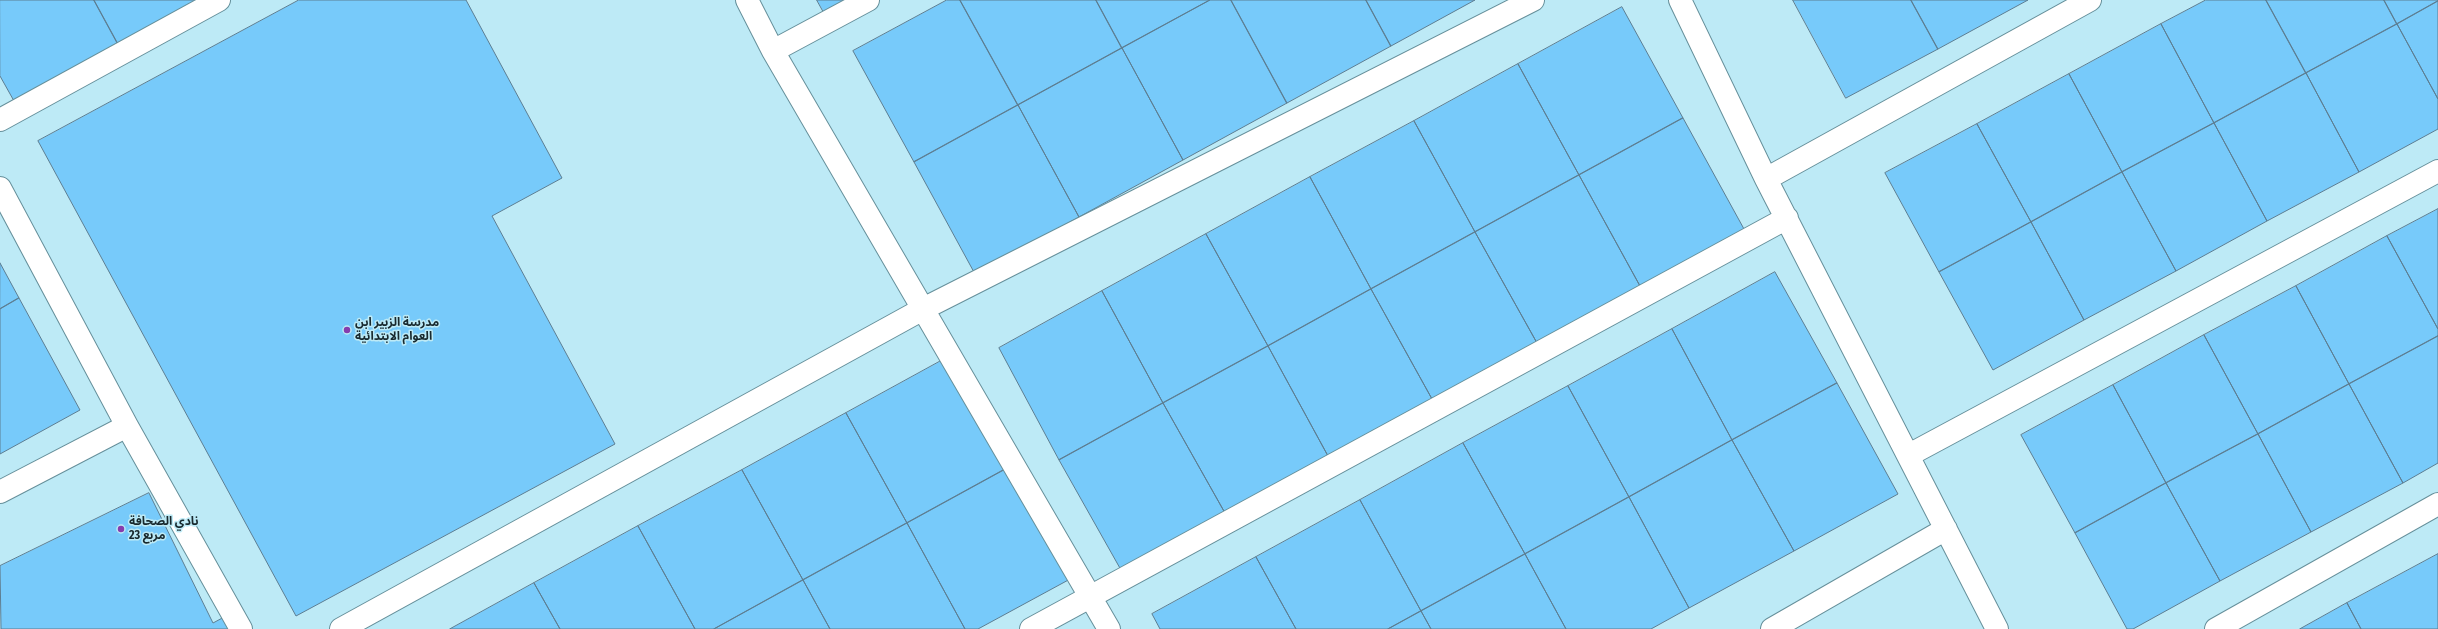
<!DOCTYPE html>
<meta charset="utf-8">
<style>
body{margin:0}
canvas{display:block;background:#bdeaf6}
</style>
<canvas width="2438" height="629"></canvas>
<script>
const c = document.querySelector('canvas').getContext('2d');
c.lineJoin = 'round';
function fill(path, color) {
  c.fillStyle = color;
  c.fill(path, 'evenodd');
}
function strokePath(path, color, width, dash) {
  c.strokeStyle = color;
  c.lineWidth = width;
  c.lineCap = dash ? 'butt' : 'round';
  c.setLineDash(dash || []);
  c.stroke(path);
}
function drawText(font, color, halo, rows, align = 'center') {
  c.font = font + ' "Fira Sans Condensed","Noto Sans Arabic",sans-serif';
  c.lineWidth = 3;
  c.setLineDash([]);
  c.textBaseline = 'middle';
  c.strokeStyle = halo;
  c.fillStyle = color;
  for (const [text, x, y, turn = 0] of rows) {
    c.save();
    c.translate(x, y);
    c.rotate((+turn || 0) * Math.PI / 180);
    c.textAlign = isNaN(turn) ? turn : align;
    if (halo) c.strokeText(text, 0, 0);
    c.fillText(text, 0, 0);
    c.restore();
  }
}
const building = new Path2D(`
 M 0,0 L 94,0 L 118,44 L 14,101 L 0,76 Z
 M 94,0 L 198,0 L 118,44 Z
 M 299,0 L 466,0 L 562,178 L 492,216 L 615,444 L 296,616 L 38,141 Z
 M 817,0 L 861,0 L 827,18 Z
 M 947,0 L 960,0 L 1018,105 L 914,162 L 853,51 Z
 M 960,0 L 1096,0 L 1122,48 L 1018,105 Z
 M 1096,0 L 1210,0 L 1122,48 Z
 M 1210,0 L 1231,0 L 1287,103 L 1183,160 L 1122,48 Z
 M 1231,0 L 1366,0 L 1391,46 L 1287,103 Z
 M 1366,0 L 1475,0 L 1391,46 Z
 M 1793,0 L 1911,0 L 1938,49 L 1846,98 Z
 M 1911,0 L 2028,0 L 1938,49 Z
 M 2206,0 L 2266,0 L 2306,73 L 2214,123 L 2161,24 Z
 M 2266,0 L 2384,0 L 2397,24 L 2306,73 Z
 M 2384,0 L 2438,0 L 2438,1 L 2397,24 Z
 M 2438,1 L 2438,99 L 2397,24 Z
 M 1622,7 L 1683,118 L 1579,175 L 1518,64 Z
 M 2161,24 L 2214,123 L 2122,172 L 2069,74 Z
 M 2397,24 L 2438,99 L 2438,129 L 2359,172 L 2306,73 Z
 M 1122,48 L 1183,160 L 1079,217 L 1018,105 Z
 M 1518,64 L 1579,175 L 1475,232 L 1414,121 Z
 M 2306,73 L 2359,172 L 2267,221 L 2214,123 Z
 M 2069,74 L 2122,172 L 2031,222 L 1977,124 Z
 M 1018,105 L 1079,217 L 975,274 L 914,162 Z
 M 1683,118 L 1744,229 L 1640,286 L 1579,175 Z
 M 1414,121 L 1475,232 L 1371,289 L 1310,177 Z
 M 2214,123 L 2267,221 L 2176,271 L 2122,172 Z
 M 1977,124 L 2031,222 L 1939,272 L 1885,173 Z
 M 2122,172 L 2176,271 L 2084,320 L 2031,222 Z
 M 1579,175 L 1640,286 L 1537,343 L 1475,232 Z
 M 1310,177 L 1371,289 L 1268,346 L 1206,234 Z
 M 2438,209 L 2438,329 L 2387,236 Z
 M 2031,222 L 2084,320 L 1993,370 L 1939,272 Z
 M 1475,232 L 1537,343 L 1432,399 L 1371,289 Z
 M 1206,234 L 1268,346 L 1163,403 L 1102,291 Z
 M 2387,236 L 2438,329 L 2438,336 L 2349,384 L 2296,286 Z
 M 0,263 L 19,298 L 0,309 Z
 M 1775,272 L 1837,383 L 1732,440 L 1672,329 Z
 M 2296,286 L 2349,384 L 2258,434 L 2204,335 Z
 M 1371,289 L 1432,399 L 1328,456 L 1268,346 Z
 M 1102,291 L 1163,403 L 1059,460 L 999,348 Z
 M 19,298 L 80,410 L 0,454 L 0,309 Z
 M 1672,329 L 1732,440 L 1629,497 L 1568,386 Z
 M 2204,335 L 2258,434 L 2166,483 L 2113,385 Z
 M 2438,336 L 2438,463 L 2403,483 L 2349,384 Z
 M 1268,346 L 1328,456 L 1225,513 L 1163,403 Z
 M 950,356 L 1011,466 L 907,523 L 846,413 Z
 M 1837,383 L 1898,494 L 1794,551 L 1732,440 Z
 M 2349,384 L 2403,483 L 2311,532 L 2258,434 Z
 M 2113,385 L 2166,483 L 2075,533 L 2021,435 Z
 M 1568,386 L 1629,497 L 1525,554 L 1463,443 Z
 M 1163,403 L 1225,513 L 1121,570 L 1059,460 Z
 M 846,413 L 907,523 L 803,580 L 742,470 Z
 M 2258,434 L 2311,532 L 2220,581 L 2166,483 Z
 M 1732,440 L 1794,551 L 1689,608 L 1629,497 Z
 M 1463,443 L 1525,554 L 1421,611 L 1360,500 Z
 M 1011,466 L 1072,578 L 978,629 L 965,629 L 907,523 Z
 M 742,470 L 803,580 L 714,629 L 695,629 L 638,526 Z
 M 2166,483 L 2220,581 L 2133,629 L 2127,629 L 2075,533 Z
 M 149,493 L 213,623 L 226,616 L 233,629 L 1,629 L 0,566 Z
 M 1629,497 L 1689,608 L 1651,629 L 1566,629 L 1525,554 Z
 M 1360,500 L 1421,611 L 1388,629 L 1296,629 L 1256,557 Z
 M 907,523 L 965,629 L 830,629 L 803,580 Z
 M 638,526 L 695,629 L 560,629 L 534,583 Z
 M 1525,554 L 1566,629 L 1431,629 L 1421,611 Z
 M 2438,554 L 2438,629 L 2361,629 L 2347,603 Z
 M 1256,557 L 1296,629 L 1160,629 L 1152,614 Z
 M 803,580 L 830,629 L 714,629 Z
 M 534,583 L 560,629 L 450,629 Z
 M 2347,603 L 2361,629 L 2300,629 Z
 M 1421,611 L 1431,629 L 1388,629 Z`);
const minor = new Path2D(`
 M 747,0 L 773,51 L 1109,629
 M 1680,0 L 1766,179 L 1997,629
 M 773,51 L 868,0
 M 0,120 L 219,0
 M 1766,179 L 2090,0
 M 0,188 L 127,426 L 241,629
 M 1909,455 L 2438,171
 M 0,492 L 127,426
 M 341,629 L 923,309 L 1533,0
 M 1031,629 L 1787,218
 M 1772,629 L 1946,529
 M 2216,629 L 2438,504`);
const markers = [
 [347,330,4,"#863cae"],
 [121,529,4,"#863cae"]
];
const poiNames = [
 ["مدرسة الزبير ابن",355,323],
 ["العوام الابتدائية",355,337],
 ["نادي الصحافة",129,522],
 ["مربع 23",129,536]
];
fill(building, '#77cafa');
strokePath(building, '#5d7e92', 1);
strokePath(minor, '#66909b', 24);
strokePath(minor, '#fff', 22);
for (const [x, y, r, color] of markers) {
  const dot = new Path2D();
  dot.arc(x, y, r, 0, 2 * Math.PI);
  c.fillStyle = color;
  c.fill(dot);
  strokePath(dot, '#bdeaf6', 1.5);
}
drawText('bold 12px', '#18292e', '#bdeaf6', poiNames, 'left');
</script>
